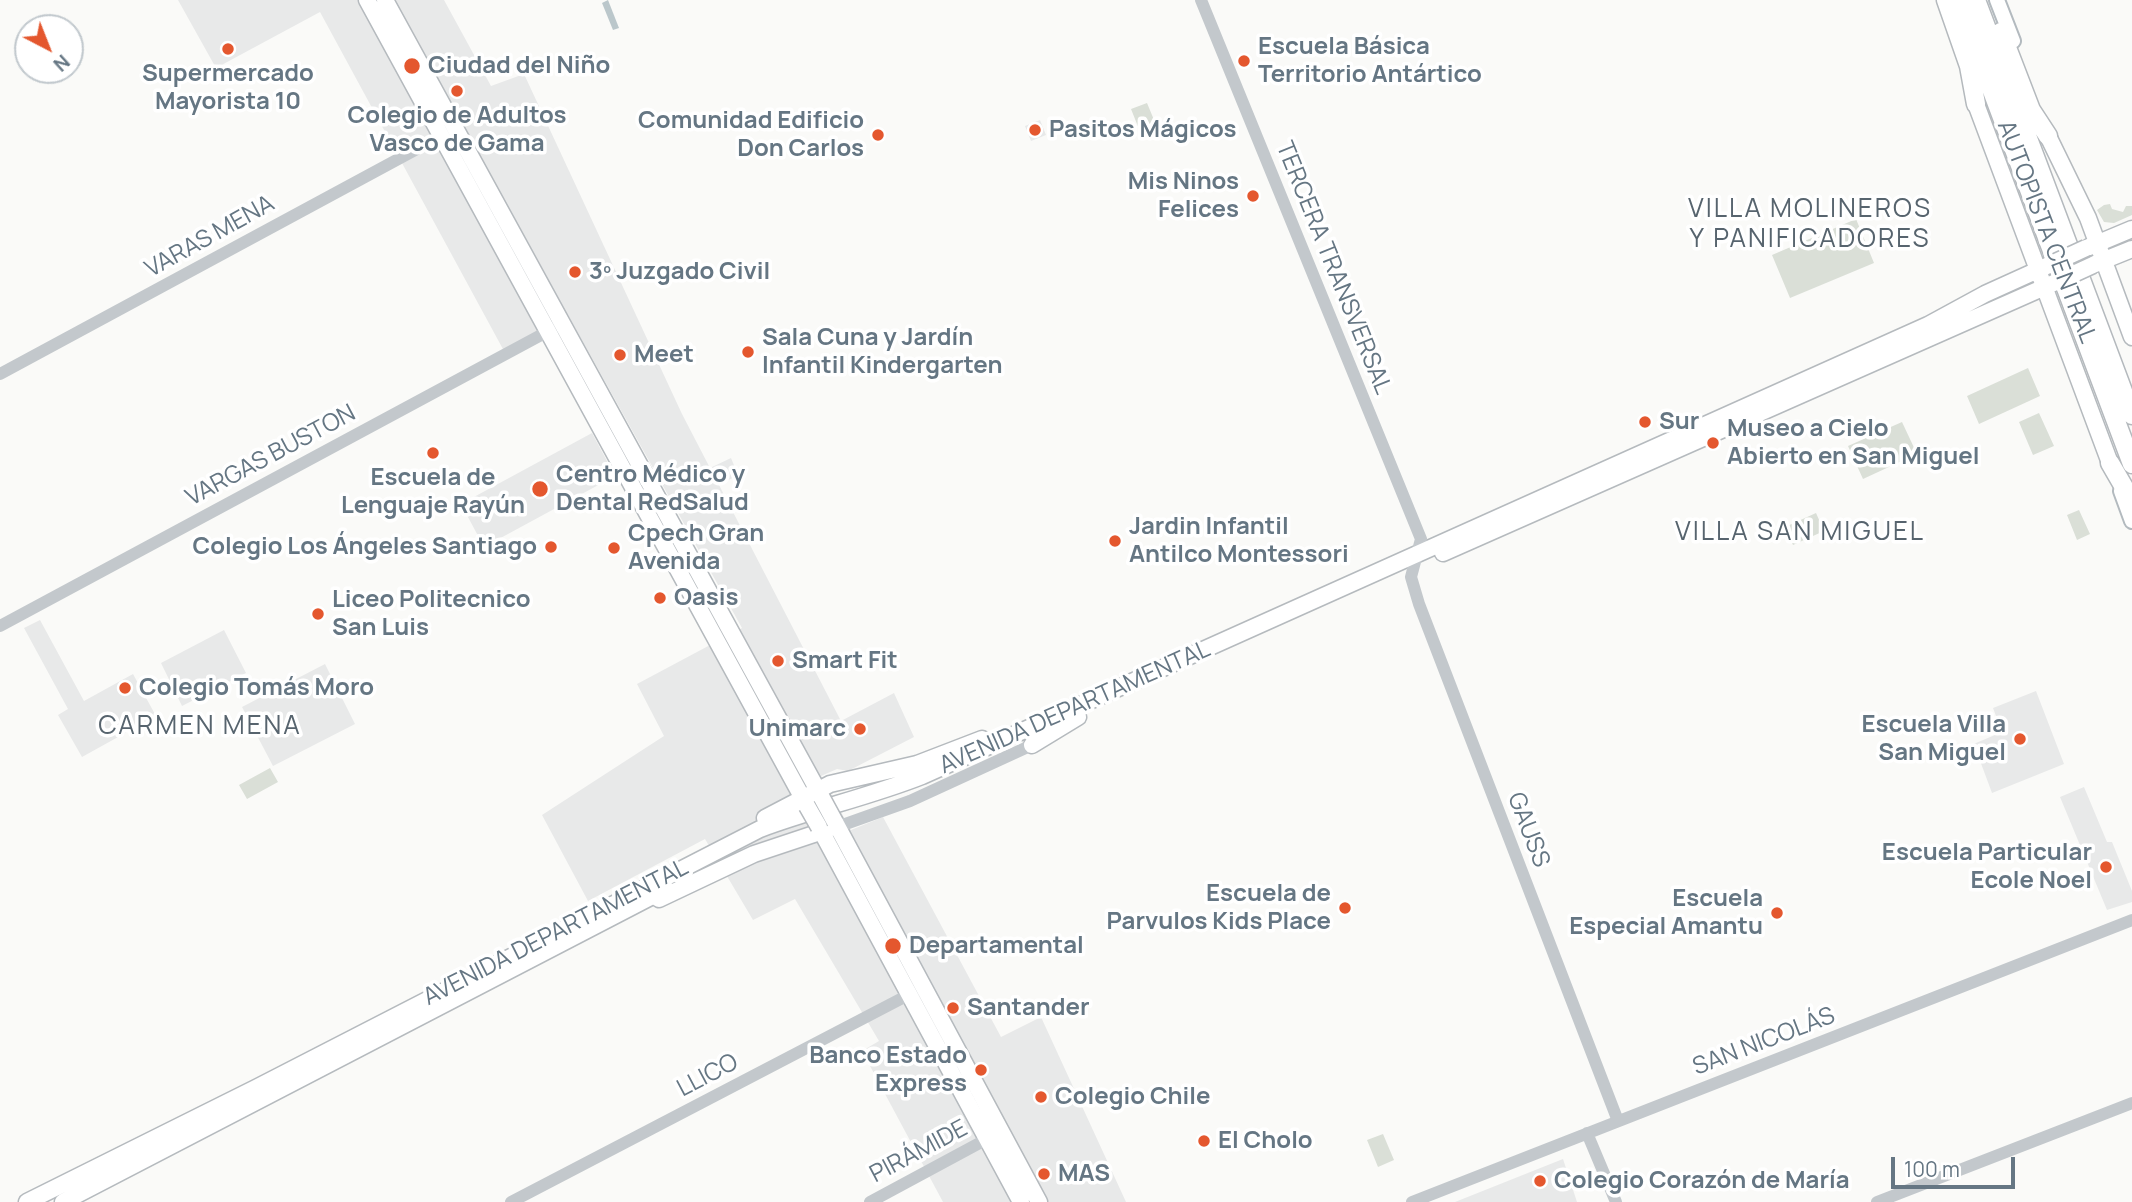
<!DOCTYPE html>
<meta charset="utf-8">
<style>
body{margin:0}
#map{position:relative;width:2132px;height:1202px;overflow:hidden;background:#fafaf8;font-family:Manrope,sans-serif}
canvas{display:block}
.north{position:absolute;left:14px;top:14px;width:70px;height:70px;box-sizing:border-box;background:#fff;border:2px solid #c1c8cd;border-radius:50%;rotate:138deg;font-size:19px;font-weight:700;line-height:28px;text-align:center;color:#657683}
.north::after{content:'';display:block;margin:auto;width:24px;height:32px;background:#e4572e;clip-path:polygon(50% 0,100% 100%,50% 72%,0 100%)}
.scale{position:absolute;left:1891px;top:1157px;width:124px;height:32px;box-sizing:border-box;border:4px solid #657683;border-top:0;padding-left:9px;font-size:21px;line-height:24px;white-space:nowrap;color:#657683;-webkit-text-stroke:5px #fff;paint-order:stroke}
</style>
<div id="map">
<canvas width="2132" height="1202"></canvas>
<div class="north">N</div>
<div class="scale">100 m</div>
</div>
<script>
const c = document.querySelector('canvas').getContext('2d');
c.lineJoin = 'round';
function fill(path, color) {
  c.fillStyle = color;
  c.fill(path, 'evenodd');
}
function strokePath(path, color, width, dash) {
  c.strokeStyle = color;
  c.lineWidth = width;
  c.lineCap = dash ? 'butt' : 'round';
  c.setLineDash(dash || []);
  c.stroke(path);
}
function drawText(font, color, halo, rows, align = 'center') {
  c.font = font + ' Manrope,sans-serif';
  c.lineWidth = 7;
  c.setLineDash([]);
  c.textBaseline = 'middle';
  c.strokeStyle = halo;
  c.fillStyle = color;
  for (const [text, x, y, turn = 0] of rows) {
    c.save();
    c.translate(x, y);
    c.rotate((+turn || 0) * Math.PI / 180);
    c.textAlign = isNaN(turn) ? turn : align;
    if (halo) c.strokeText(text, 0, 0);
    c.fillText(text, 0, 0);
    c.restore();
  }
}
const built = new Path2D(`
 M 178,0 L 444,0 L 491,86 L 524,74 L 682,414 L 710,468 L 731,458 L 738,475 L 719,485 L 841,721 L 894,693 L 914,737 L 848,771 L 837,769 L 821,776 L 851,830 L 883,817 L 1001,1037 L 1041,1017 L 1126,1202 L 943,1202 L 862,1051 L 879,1041 L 795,899 L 753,920 L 705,839 L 588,901 L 542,815 L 664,736 L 637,684 L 742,628 L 568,315 L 504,351 L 320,12 L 216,68 Z
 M 1040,120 L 1046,135 L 1031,141 L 1025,126 Z
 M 592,433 L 615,476 L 484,547 L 461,504 Z
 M 40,620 L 84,701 L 133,674 L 156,716 L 82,757 L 58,715 L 68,709 L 24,628 Z
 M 224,630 L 246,673 L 182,706 L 161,663 Z
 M 325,664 L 355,724 L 273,766 L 242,707 Z
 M 2036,691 L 2064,764 L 1992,793 L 1979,758 L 1973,759 L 1969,746 L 2002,732 L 1993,708 Z
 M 2084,787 L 2107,842 L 2112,842 L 2132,891 L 2132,902 L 2107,910 L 2060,797 Z
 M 1563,1159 L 1577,1202 L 1455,1202 Z`);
const green = new Path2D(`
 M 1147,103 L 1159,132 L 1143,139 L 1131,109 Z
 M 2110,204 L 2112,209 L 2123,212 L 2126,206 L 2132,206 L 2132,215 L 2114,223 L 2104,222 L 2097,210 L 2104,205 Z
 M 1856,219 L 1874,263 L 1790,298 L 1772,255 Z
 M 2028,368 L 2040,396 L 1979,424 L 1967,396 Z
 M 2039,413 L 2054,446 L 2033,455 L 2019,422 Z
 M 1902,422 L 1917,454 L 1863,479 L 1848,446 Z
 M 2079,510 L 2090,534 L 2077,540 L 2067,515 Z
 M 1816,513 L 1824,531 L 1793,545 L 1785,527 Z
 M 270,768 L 278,782 L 247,799 L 239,785 Z
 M 1383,1134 L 1394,1160 L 1378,1167 L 1367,1140 Z`);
const water = new Path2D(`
 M 608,0 L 619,28 L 613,30 L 602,3 Z`);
const tertiary = new Path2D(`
 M 1201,0 L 1421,539 L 1411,577 L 1419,604 L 1618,1121
 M 0,374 L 441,136
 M 0,626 L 556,327
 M 837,827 L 910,801 L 1032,745
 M 1587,1133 L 1616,1202
 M 511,1202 L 914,992
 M 870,1202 L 987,1139
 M 1412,1202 L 2132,920
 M 1877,1202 L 2132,1103`);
const secondary = new Path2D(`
 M 1997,0 L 2013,41
 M 2121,491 L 2132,521`);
const primary = new Path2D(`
 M 367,0 L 807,806
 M 385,0 L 822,798
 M 1976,104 L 2110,463
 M 2048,136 L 2088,218 L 2132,337
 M 2089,247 L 2132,229
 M 2095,264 L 2132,249
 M 1443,553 L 2056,282
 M 1032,745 L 1078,717
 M 765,818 L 830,784 L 917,764 L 982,739
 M 835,822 L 1039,1202
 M 819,827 L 1021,1202
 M 659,899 L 754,854 L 829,829
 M 27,1202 L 256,1088 L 760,829 C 813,809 869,797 922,776 L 1928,325 L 1985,294 L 2049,265
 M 63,1202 L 666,889`);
const motorway = new Path2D(`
 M 1946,0 L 1969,66 L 1976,104
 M 1958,0 L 2132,464
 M 1976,0 L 2132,415
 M 2001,32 L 2031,110 L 2048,136
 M 2110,463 L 2132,501`);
const primaryBridge = new Path2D(`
 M 2049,265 L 2086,248
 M 2056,282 L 2093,265
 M 822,798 L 835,822
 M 807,806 L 819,827`);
const markers = [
 [228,49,7,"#e4572e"],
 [1244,61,7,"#e4572e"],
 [412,66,9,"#e4572e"],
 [457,91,7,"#e4572e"],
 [1035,130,7,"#e4572e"],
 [878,135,7,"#e4572e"],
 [1253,196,7,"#e4572e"],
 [575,272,7,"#e4572e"],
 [748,352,7,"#e4572e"],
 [620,355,7,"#e4572e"],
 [1645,422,7,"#e4572e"],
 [1713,443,7,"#e4572e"],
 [433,453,7,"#e4572e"],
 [540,489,9,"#e4572e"],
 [1115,541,7,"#e4572e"],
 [551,547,7,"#e4572e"],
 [614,548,7,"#e4572e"],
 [660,598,7,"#e4572e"],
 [318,614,7,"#e4572e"],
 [778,661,7,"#e4572e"],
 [125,688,7,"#e4572e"],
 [860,729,7,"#e4572e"],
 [2020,739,7,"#e4572e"],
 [2106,867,7,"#e4572e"],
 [1345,908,7,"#e4572e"],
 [1777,913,7,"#e4572e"],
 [893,946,9,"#e4572e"],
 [953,1008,7,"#e4572e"],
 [981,1070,7,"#e4572e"],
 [1041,1097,7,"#e4572e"],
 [1204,1141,7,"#e4572e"],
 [1044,1174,7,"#e4572e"],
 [1540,1181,7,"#e4572e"]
];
const poiNames = [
 ["Escuela Básica",1258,47],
 ["Territorio Antártico",1258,75],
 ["Ciudad del Niño",428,66],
 ["Supermercado",228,74,"center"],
 ["Mayorista 10",228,102,"center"],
 ["Colegio de Adultos",457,116,"center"],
 ["Vasco de Gama",457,144,"center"],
 ["Comunidad Edificio",864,121,"right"],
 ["Don Carlos",864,149,"right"],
 ["Pasitos Mágicos",1049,130],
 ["Mis Ninos",1239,182,"right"],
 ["Felices",1239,210,"right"],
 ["3º Juzgado Civil",589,272],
 ["Sala Cuna y Jardín",762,338],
 ["Infantil Kindergarten",762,366],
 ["Meet",634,355],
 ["Sur",1659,422],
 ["Museo a Cielo",1727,429],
 ["Abierto en San Miguel",1727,457],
 ["Centro Médico y",556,475],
 ["Dental RedSalud",556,503],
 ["Escuela de",433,478,"center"],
 ["Lenguaje Rayún",433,506,"center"],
 ["Jardin Infantil",1129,527],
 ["Antilco Montessori",1129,555],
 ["Cpech Gran",628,534],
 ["Avenida",628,562],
 ["Colegio Los Ángeles Santiago",537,547,"right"],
 ["Oasis",674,598],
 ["Liceo Politecnico",332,600],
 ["San Luis",332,628],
 ["Smart Fit",792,661],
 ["Colegio Tomás Moro",139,688],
 ["Escuela Villa",2006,725,"right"],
 ["San Miguel",2006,753,"right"],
 ["Unimarc",846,729,"right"],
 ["Escuela Particular",2092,853,"right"],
 ["Ecole Noel",2092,881,"right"],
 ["Escuela de",1331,894,"right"],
 ["Parvulos Kids Place",1331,922,"right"],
 ["Escuela",1763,899,"right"],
 ["Especial Amantu",1763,927,"right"],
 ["Departamental",909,946],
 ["Santander",967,1008],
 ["Banco Estado",967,1056,"right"],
 ["Express",967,1084,"right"],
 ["Colegio Chile",1055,1097],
 ["El Cholo",1218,1141],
 ["MAS",1058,1174],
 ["Colegio Corazón de María",1554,1181]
];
const streetNames = [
 ["AUTOPISTA CENTRAL",2046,232,69],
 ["VARAS MENA",210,237,-29],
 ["TERCERA TRANSVERSAL",1333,268,68],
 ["VARGAS BUSTON",271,456,-28],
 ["AVENIDA DEPARTAMENTAL",1075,708,-24],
 ["GAUSS",1528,830,69],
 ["AVENIDA DEPARTAMENTAL",556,933,-27],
 ["SAN NICOLÁS",1764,1042,-21],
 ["LLICO",708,1076,-28],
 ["PIRÁMIDE",919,1152,-28]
];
const neighbourhoodNames = [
 ["VILLA MOLINEROS",1810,210],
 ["Y PANIFICADORES",1810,240],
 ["VILLA SAN MIGUEL",1800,533],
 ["CARMEN MENA",200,727]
];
fill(built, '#e8e9e9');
fill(green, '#dadfd7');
fill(water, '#bbc7cb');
strokePath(secondary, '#b3babf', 18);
strokePath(primary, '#b5babe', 19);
strokePath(motorway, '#b4b9bd', 21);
strokePath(tertiary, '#c3c8cc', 12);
strokePath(secondary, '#fff', 14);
strokePath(primary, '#fff', 16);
strokePath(motorway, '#fff', 18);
strokePath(primaryBridge, '#b5babe', 19, []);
strokePath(primaryBridge, '#fff', 16);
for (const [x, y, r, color] of markers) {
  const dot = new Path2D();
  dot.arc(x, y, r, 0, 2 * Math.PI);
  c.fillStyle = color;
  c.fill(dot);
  strokePath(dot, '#fff', 2.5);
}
drawText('bold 24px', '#657683', '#fff', poiNames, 'left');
drawText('24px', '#657683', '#fff', streetNames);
c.letterSpacing = '2px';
drawText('26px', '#57646e', '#fff', neighbourhoodNames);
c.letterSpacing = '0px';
</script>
